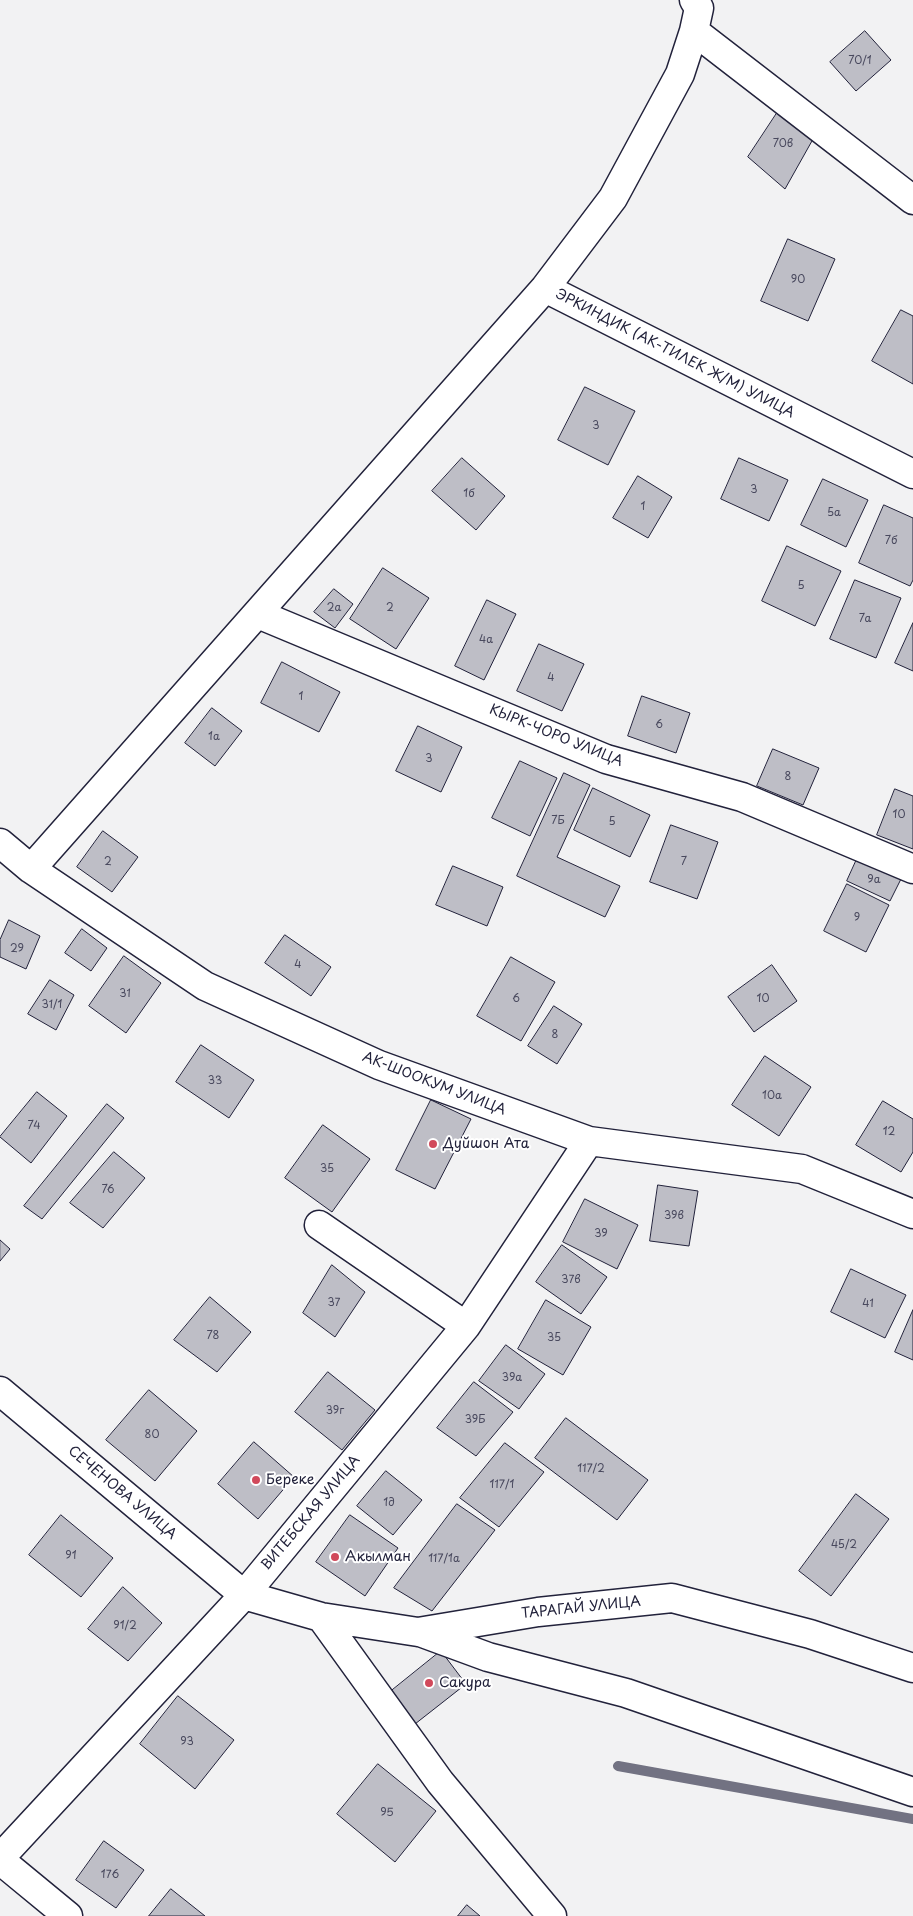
<!DOCTYPE html>
<meta charset="utf-8">
<style>
body{margin:0}
canvas{display:block;background:#f2f2f3}
</style>
<canvas width="913" height="1916"></canvas>
<script>
const c = document.querySelector('canvas').getContext('2d');
c.lineJoin = 'round';
function strokePath(path, color, width, dash) {
  c.strokeStyle = color;
  c.lineWidth = width;
  c.lineCap = dash ? 'butt' : 'round';
  c.setLineDash(dash || []);
  c.stroke(path);
}
function fill(path, color) {
  c.fillStyle = color;
  c.fill(path, 'evenodd');
}
function drawText(font, color, halo, rows, align = 'center') {
  c.font = font + ' "Playpen Sans",sans-serif';
  c.lineWidth = 4;
  c.setLineDash([]);
  c.textBaseline = 'middle';
  c.strokeStyle = halo;
  c.fillStyle = color;
  for (const [text, x, y, turn = 0] of rows) {
    c.save();
    c.translate(x, y);
    c.rotate((+turn || 0) * Math.PI / 180);
    c.textAlign = isNaN(turn) ? turn : align;
    if (halo) c.strokeText(text, 0, 0);
    c.fillText(text, 0, 0);
    c.restore();
  }
}
const stream = new Path2D(`
 M 618,1766 L 913,1819`);
const building = new Path2D(`
 M 865,31 L 891,60 L 856,91 L 830,62 Z
 M 783,104 L 817,132 L 785,189 L 748,157 Z
 M 788,239 L 835,259 L 808,321 L 761,301 Z
 M 901,310 L 913,316 L 913,384 L 872,361 Z
 M 585,387 L 635,411 L 608,465 L 558,440 Z
 M 462,458 L 505,496 L 476,530 L 432,491 Z
 M 739,458 L 788,480 L 769,521 L 721,499 Z
 M 638,476 L 672,497 L 648,538 L 613,518 Z
 M 823,479 L 868,500 L 846,547 L 801,525 Z
 M 884,505 L 913,518 L 913,580 L 910,586 L 859,563 Z
 M 787,546 L 841,571 L 815,626 L 762,601 Z
 M 383,568 L 429,598 L 396,649 L 350,619 Z
 M 855,580 L 901,598 L 876,658 L 830,639 Z
 M 334,589 L 353,604 L 335,628 L 314,612 Z
 M 487,600 L 516,614 L 484,680 L 455,666 Z
 M 913,623 L 913,671 L 895,663 Z
 M 539,644 L 584,664 L 562,711 L 517,691 Z
 M 282,662 L 340,692 L 319,732 L 261,703 Z
 M 642,696 L 690,713 L 676,753 L 628,736 Z
 M 212,708 L 242,731 L 215,766 L 185,743 Z
 M 418,726 L 462,747 L 441,792 L 396,771 Z
 M 773,749 L 819,768 L 803,805 L 757,786 Z
 M 520,761 L 557,778 L 530,836 L 492,818 Z
 M 564,773 L 590,785 L 557,857 L 620,886 L 605,917 L 517,876 Z
 M 593,788 L 650,815 L 630,857 L 574,830 Z
 M 895,789 L 913,796 L 913,849 L 877,835 Z
 M 671,825 L 718,842 L 697,899 L 650,882 Z
 M 103,831 L 138,857 L 112,892 L 77,867 Z
 M 857,859 L 901,879 L 890,901 L 847,881 Z
 M 453,866 L 503,887 L 487,926 L 436,905 Z
 M 847,884 L 889,905 L 866,952 L 824,931 Z
 M 9,920 L 40,936 L 26,969 L 0,957 L 0,940 Z
 M 82,929 L 107,948 L 91,971 L 65,953 Z
 M 285,935 L 331,967 L 311,996 L 265,963 Z
 M 124,956 L 161,983 L 126,1033 L 89,1006 Z
 M 511,957 L 555,982 L 521,1041 L 477,1016 Z
 M 772,965 L 797,1001 L 754,1032 L 728,997 Z
 M 50,980 L 74,995 L 56,1030 L 28,1014 Z
 M 554,1006 L 582,1024 L 557,1064 L 528,1046 Z
 M 201,1045 L 254,1080 L 229,1118 L 176,1082 Z
 M 765,1056 L 811,1087 L 779,1136 L 732,1105 Z
 M 37,1092 L 67,1116 L 31,1163 L 0,1137 Z
 M 431,1100 L 471,1119 L 435,1189 L 396,1170 Z
 M 883,1101 L 913,1119 L 913,1152 L 901,1172 L 856,1145 Z
 M 107,1104 L 124,1118 L 42,1219 L 24,1206 Z
 M 323,1125 L 370,1159 L 332,1212 L 285,1178 Z
 M 114,1152 L 145,1178 L 103,1228 L 70,1203 Z
 M 658,1185 L 698,1191 L 689,1246 L 650,1241 Z
 M 585,1199 L 638,1225 L 617,1269 L 563,1242 Z
 M 0,1240 L 10,1249 L 0,1261 Z
 M 562,1245 L 607,1277 L 581,1314 L 536,1282 Z
 M 332,1265 L 365,1292 L 335,1337 L 303,1313 Z
 M 851,1269 L 906,1295 L 885,1338 L 831,1312 Z
 M 210,1297 L 251,1332 L 217,1372 L 174,1340 Z
 M 546,1300 L 591,1327 L 563,1375 L 518,1349 Z
 M 913,1310 L 913,1360 L 895,1352 Z
 M 506,1345 L 545,1374 L 519,1409 L 479,1381 Z
 M 328,1372 L 375,1410 L 342,1450 L 295,1412 Z
 M 474,1382 L 513,1412 L 476,1456 L 437,1428 Z
 M 149,1390 L 197,1431 L 155,1481 L 106,1440 Z
 M 566,1418 L 648,1480 L 617,1520 L 535,1458 Z
 M 254,1442 L 294,1477 L 258,1519 L 218,1484 Z
 M 505,1443 L 544,1472 L 499,1527 L 460,1498 Z
 M 386,1471 L 422,1500 L 393,1535 L 357,1506 Z
 M 856,1494 L 889,1519 L 831,1596 L 799,1571 Z
 M 457,1504 L 495,1530 L 432,1611 L 394,1588 Z
 M 61,1515 L 113,1558 L 81,1597 L 29,1555 Z
 M 350,1515 L 398,1548 L 365,1596 L 316,1562 Z
 M 123,1587 L 162,1623 L 128,1661 L 88,1629 Z
 M 441,1651 L 466,1684 L 415,1724 L 390,1692 Z
 M 178,1696 L 234,1740 L 195,1789 L 140,1744 Z
 M 378,1764 L 436,1811 L 395,1862 L 337,1814 Z
 M 104,1841 L 144,1870 L 116,1908 L 76,1880 Z
 M 171,1889 L 205,1916 L 149,1916 Z
 M 467,1905 L 480,1916 L 458,1916 Z`);
const minor = new Path2D(`
 M 694,31 L 913,200
 M 545,288 L 913,474
 M 258,614 L 606,759 L 742,797 L 913,869
 M 0,843 L 31,869 L 205,986 L 379,1065 L 589,1141 L 802,1169 L 913,1214
 M 31,869 L 545,288 L 613,198 L 680,74 L 694,31 L 699,8 L 694,0
 M 319,1225 L 466,1326
 M 0,1391 L 244,1595 L 321,1617 L 418,1632 L 538,1612 L 672,1598 L 810,1634 L 913,1668
 M 321,1617 L 440,1782 L 552,1916
 M 420,1632 L 488,1657 L 626,1693 L 913,1792
 M 0,1858 L 244,1595 L 466,1326 L 589,1141
 M 0,1860 L 68,1916`);
const markers = [
 [433,1144,5,"#d1495b"],
 [256,1480,5,"#d1495b"],
 [335,1557,5,"#d1495b"],
 [429,1683,5,"#d1495b"]
];
const numberNames = [
 ["70/1",860,61],
 ["70в",783,144],
 ["90",798,280],
 ["3",596,426],
 ["3",754,490],
 ["1б",469,494],
 ["1",643,507],
 ["5а",834,513],
 ["7б",891,541],
 ["5",801,586],
 ["2а",334,608],
 ["2",390,608],
 ["7а",865,619],
 ["4а",486,640],
 ["4",551,678],
 ["1",301,697],
 ["6",659,725],
 ["1а",214,737],
 ["3",429,759],
 ["8",788,777],
 ["10",899,815],
 ["7Б",558,821],
 ["5",612,822],
 ["2",108,862],
 ["7",684,862],
 ["9а",874,880],
 ["9",857,918],
 ["29",17,949],
 ["4",298,965],
 ["31",125,994],
 ["6",516,999],
 ["10",763,999],
 ["31/1",52,1005],
 ["8",555,1035],
 ["33",215,1081],
 ["10а",772,1096],
 ["74",34,1126],
 ["12",889,1132],
 ["35",327,1169],
 ["76",108,1190],
 ["39в",674,1216],
 ["39",601,1234],
 ["37в",571,1280],
 ["37",334,1303],
 ["41",868,1304],
 ["78",213,1336],
 ["35",554,1338],
 ["39а",512,1378],
 ["39г",335,1411],
 ["39Б",475,1420],
 ["80",152,1435],
 ["117/2",591,1469],
 ["117/1",502,1485],
 ["1д",389,1503],
 ["45/2",844,1545],
 ["91",71,1556],
 ["117/1а",444,1559],
 ["91/2",125,1626],
 ["93",187,1742],
 ["95",387,1813],
 ["176",110,1875]
];
const streetNames = [
 ["ЭРКИНДИК (АК-ТИЛЕК Ж/М) УЛИЦА",675,354,27],
 ["КЫРК-ЧОРО УЛИЦА",556,736,22],
 ["АК-ШООКУМ УЛИЦА",434,1084,21],
 ["СЕЧЕНОВА УЛИЦА",122,1493,40],
 ["ВИТЕБСКАЯ УЛИЦА",311,1513,-50],
 ["ТАРАГАЙ УЛИЦА",581,1608,-6]
];
const poiNames = [
 ["Дуйшон Ата",443,1144],
 ["Береке",266,1480],
 ["Акылман",345,1557],
 ["Сакура",439,1683]
];
strokePath(stream, '#727282', 10);
fill(building, '#bebec6');
strokePath(building, '#22223b', 1);
strokePath(minor, '#22223b', 31);
strokePath(minor, '#fff', 28);
for (const [x, y, r, color] of markers) {
  const dot = new Path2D();
  dot.arc(x, y, r, 0, 2 * Math.PI);
  c.fillStyle = color;
  c.fill(dot);
  strokePath(dot, '#fff', 2);
}
drawText('11px', '#49495e', null, numberNames);
drawText('14px', '#22223b', '#fff', streetNames);
drawText('14px', '#22223b', '#fff', poiNames, 'left');
</script>
